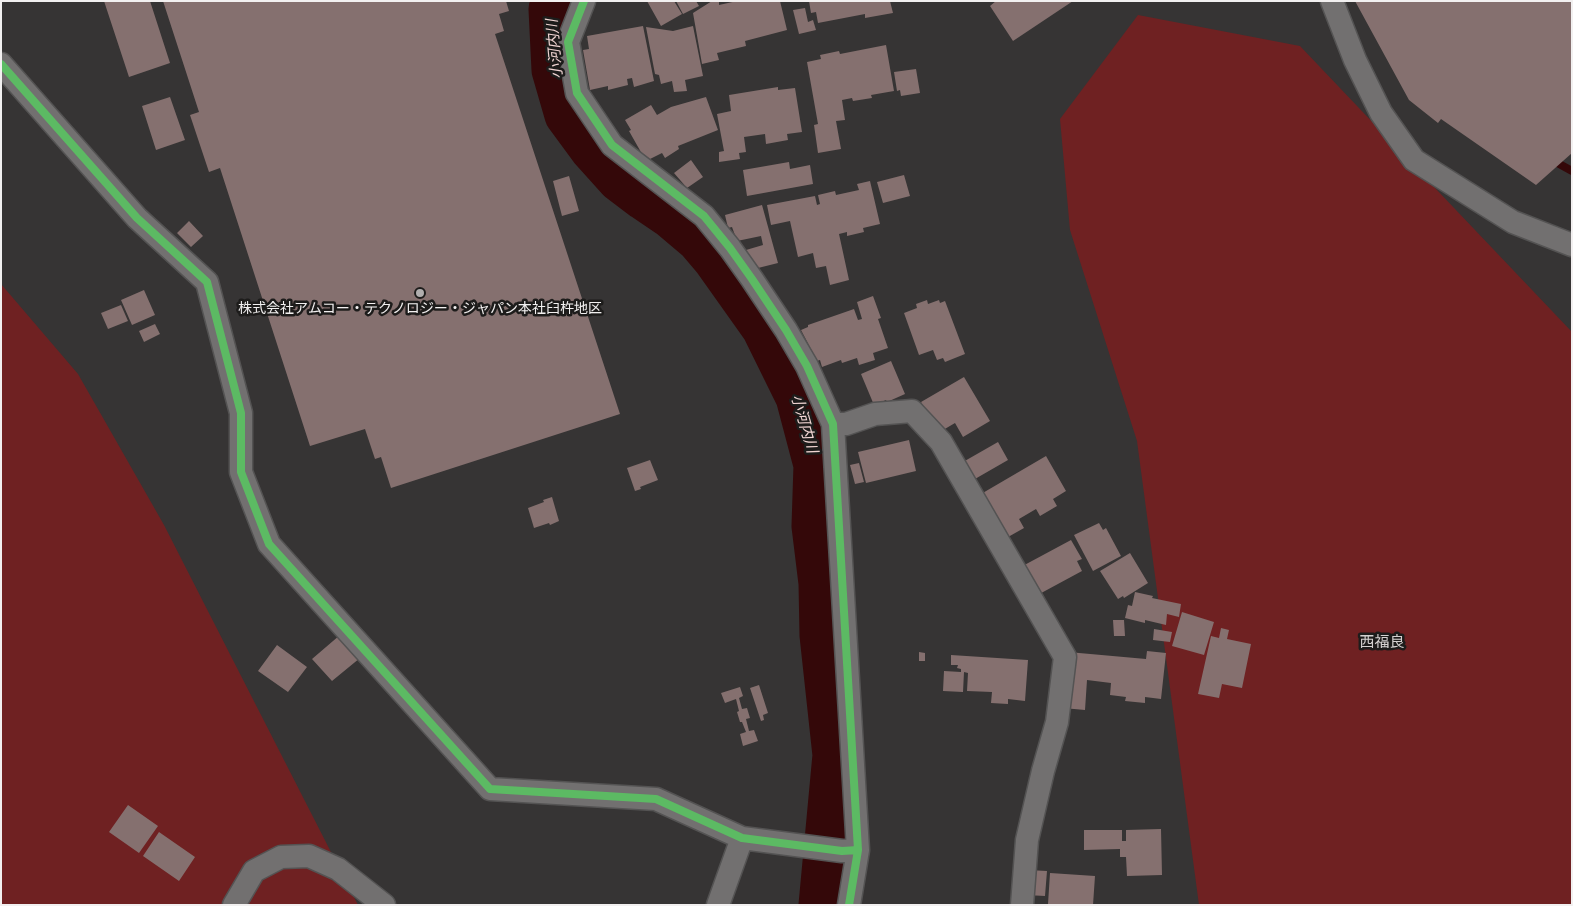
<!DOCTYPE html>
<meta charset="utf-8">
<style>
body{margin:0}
#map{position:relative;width:1573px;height:906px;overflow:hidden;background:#363434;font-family:Rubik,sans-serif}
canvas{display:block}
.frame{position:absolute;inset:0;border:2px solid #f2f0f0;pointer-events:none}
</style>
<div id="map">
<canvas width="1573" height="906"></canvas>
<div class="frame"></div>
</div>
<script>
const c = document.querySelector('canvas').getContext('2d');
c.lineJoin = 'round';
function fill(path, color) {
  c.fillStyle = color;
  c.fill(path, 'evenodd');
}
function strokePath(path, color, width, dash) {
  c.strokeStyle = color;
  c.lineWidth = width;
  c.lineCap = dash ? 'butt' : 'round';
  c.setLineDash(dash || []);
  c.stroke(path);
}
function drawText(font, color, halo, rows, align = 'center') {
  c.font = font + ' Rubik,"Noto Sans JP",sans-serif';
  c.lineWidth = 5;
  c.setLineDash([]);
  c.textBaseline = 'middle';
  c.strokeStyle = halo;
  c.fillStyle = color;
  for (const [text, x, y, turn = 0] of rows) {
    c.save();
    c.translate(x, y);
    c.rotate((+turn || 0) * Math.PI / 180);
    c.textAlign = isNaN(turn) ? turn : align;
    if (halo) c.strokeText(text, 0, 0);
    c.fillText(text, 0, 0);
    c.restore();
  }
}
const green = new Path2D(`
 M 1138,15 L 1300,46 L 1572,332 L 1572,905 L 1199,905 L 1137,441 L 1070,230 L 1060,119 Z
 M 1,284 L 78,374 L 164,525 L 358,905 L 1,905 Z`);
const stream = new Path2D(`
 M 1552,160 L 1572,171`);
const river = new Path2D(`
 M 556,1 L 551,9 L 554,70 L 567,115 L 592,149 L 619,179 L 644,198 L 672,217 L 698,239 L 715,259 L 764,328 L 798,397 L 816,465 L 814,526 L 821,583 L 822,635 L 835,755 L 821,905`);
const building = new Path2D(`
 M 104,1 L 150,1 L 170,63 L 129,77 Z
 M 163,1 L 506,1 L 509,11 L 499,14 L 504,31 L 495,34 L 620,414 L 391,488 L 381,457 L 375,459 L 365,429 L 310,446 L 220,168 L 209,172 L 190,115 L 199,112 Z
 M 647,1 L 674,1 L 682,14 L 661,26 Z
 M 676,1 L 696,1 L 699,6 L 683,14 Z
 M 712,1 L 719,1 L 719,5 L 737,1 L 780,1 L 787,30 L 745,41 L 746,46 L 717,53 L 719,60 L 702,64 L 693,13 Z
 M 809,1 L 890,1 L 893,13 L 865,18 L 865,14 L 818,23 L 816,12 L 811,13 Z
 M 996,1 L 1073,1 L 1013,41 L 990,6 Z
 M 1355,1 L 1572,1 L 1572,153 L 1536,185 L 1441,119 L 1438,123 L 1409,100 Z
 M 805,8 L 808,22 L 813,20 L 816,30 L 799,34 L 793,10 Z
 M 643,26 L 654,81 L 634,87 L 632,78 L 627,79 L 628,85 L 608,90 L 608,86 L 590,90 L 583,50 L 589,49 L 587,36 Z
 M 693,26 L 703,76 L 685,80 L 687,91 L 674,92 L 672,81 L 661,84 L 659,75 L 655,74 L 646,27 L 673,31 Z
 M 886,45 L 894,91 L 871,95 L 872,98 L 853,101 L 852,98 L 842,100 L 845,120 L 836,121 L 841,149 L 818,153 L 814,125 L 818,124 L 807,62 L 821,59 L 820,55 L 839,51 L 840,54 Z
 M 916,69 L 920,93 L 901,96 L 900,90 L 897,91 L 894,72 Z
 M 778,87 L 778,90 L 795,88 L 802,132 L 787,134 L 788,140 L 766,144 L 765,134 L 744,137 L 746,152 L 739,153 L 740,159 L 719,162 L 719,152 L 724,151 L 717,114 L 731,111 L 729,95 Z
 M 170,97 L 185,140 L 156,150 L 142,106 Z
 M 706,97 L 718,130 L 678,146 L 679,149 L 665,158 L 662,153 L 646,161 L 629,131 L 631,130 L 625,120 L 651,105 L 657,115 L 671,107 Z
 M 691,160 L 703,177 L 687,188 L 674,173 Z
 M 789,162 L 790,169 L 810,165 L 813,184 L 747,196 L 743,170 Z
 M 904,175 L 910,196 L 883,203 L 877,182 Z
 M 569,176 L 579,211 L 562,216 L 553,181 Z
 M 870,181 L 880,224 L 863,228 L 864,232 L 847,236 L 847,232 L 839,234 L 849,280 L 830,285 L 826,266 L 816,268 L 813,253 L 798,257 L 790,221 L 771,225 L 767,205 L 815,196 L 817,205 L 820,204 L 818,195 L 835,191 L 836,195 L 859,190 L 857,184 Z
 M 762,205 L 778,263 L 758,268 L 746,250 L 763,245 L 761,236 L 737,241 L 732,227 L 728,228 L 725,215 Z
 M 189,221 L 203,236 L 191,247 L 177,233 Z
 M 144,290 L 155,315 L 132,325 L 121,300 Z
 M 873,296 L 881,318 L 878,319 L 888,348 L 873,353 L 875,360 L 859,365 L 857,358 L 842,363 L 841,360 L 822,367 L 820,360 L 817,361 L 801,330 L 808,327 L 808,325 L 854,309 L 858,320 L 862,319 L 857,302 Z
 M 927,300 L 928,304 L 939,300 L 940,303 L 945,301 L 965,354 L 945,362 L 943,358 L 937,360 L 933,350 L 919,355 L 904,313 L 917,308 L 916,304 Z
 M 121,305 L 128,321 L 108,329 L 101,313 Z
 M 155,324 L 160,334 L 144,342 L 139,331 Z
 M 891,361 L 905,394 L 887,402 L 886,400 L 874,405 L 861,374 Z
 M 964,377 L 990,421 L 963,437 L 955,423 L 938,433 L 921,402 Z
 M 909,440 L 916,471 L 866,483 L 858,452 Z
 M 998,442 L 1008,460 L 968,483 L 956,466 Z
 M 1046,456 L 1066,491 L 1053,499 L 1057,506 L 1040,516 L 1036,509 L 1019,519 L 1024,528 L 1001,541 L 981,494 Z
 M 650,460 L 658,480 L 640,487 L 641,489 L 635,491 L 627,468 Z
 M 859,463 L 864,482 L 855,484 L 850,465 Z
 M 552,497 L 559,521 L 550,525 L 549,523 L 534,528 L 528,508 L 544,502 L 543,500 Z
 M 1099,523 L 1103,530 L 1106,528 L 1121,556 L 1093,571 L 1074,535 Z
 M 1071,540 L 1082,559 L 1077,561 L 1082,571 L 1032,598 L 1017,569 Z
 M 1130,553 L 1148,583 L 1124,598 L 1123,596 L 1118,599 L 1100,571 Z
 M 1135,592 L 1153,596 L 1152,598 L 1181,604 L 1179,617 L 1167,614 L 1166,625 L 1145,620 L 1145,623 L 1125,618 L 1128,605 L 1132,606 Z
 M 1182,612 L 1214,622 L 1204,655 L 1172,646 Z
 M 1113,620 L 1124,620 L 1125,636 L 1114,636 Z
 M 1221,628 L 1229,630 L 1227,639 L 1251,644 L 1242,688 L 1222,684 L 1219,698 L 1198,694 L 1211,636 L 1219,638 Z
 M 1154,629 L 1172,632 L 1170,642 L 1153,640 Z
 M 340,635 L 360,658 L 332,681 L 312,659 Z
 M 277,645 L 307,667 L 288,692 L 258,671 Z
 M 1147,651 L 1166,653 L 1161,699 L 1145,697 L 1145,703 L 1125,701 L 1126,697 L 1110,695 L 1111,683 L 1087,680 L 1085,710 L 1063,708 L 1068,652 L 1146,659 Z
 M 919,652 L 925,653 L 925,661 L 919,661 Z
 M 951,655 L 1028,660 L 1025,701 L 1008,699 L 1008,704 L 991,703 L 992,692 L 967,691 L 968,673 L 964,672 L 963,692 L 943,691 L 944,671 L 961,672 L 961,669 L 957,668 L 958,665 L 951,665 Z
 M 759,685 L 768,713 L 763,715 L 764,720 L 761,721 L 750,688 Z
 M 740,687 L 743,696 L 739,698 L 742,709 L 747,708 L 750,718 L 746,719 L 749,731 L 754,730 L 758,741 L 743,746 L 740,734 L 746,732 L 742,722 L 740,722 L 737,712 L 739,711 L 736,699 L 725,703 L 721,693 Z
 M 128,805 L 158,826 L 139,853 L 109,832 Z
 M 1161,829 L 1162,875 L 1127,876 L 1126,857 L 1120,857 L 1120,849 L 1084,850 L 1084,830 L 1122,830 L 1122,841 L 1126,841 L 1126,830 Z
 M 159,832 L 195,857 L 179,881 L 143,856 Z
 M 1028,870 L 1047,871 L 1045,896 L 1026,895 Z
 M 1050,873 L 1095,876 L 1093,905 L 1048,904 Z`);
const minor = new Path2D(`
 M 584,1 L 568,42 L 577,93 L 612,145 L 704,216 L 730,248 L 752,279 L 786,330 L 807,366 L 833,424 L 858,850 L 849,905
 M 1332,1 L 1355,60 L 1381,113 L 1414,160 L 1513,222 L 1572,245
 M 1,64 L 137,218 L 207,282 L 241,413 L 241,472 L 269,544 L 490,789 L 656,799 L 742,838 L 842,851 L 858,850
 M 833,424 L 846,424 L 875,414 L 912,411 L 941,442 L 1065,657 L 1057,722 L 1043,771 L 1027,840 L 1022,905
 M 234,905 L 254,871 L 281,857 L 309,856 L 338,869 L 384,905
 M 718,905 L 742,838`);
const cycleway = new Path2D(`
 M 584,1 L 568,42 L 577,93 L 612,145 L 704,216 L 730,248 L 752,279 L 786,330 L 807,366 L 833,424 L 858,850 L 849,905
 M 1,64 L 137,218 L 207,282 L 241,413 L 241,472 L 269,544 L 490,789 L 656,799 L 742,838 L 842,851 L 858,850`);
const markers = [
 [420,293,5,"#b0aeae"]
];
const poiNames = [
 ["株式会社アムコー・テクノロジー・ジャパン本社臼杵地区",420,309]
];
const waterNames = [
 ["小河内川",555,49,-95],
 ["小河内川",804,424,74]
];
const neighbourhoodNames = [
 ["西福良",1382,643]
];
fill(green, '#6f2122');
strokePath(stream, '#340809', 8);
strokePath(river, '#340809', 45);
fill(building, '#85706f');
strokePath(minor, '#545353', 25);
strokePath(minor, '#727070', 22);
strokePath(cycleway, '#5cba63', 8);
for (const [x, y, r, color] of markers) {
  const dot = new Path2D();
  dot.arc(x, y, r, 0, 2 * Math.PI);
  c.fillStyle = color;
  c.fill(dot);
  strokePath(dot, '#1d1c1b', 2);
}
drawText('14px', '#f2f0f0', '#1d1c1b', poiNames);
drawText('italic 15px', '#f1d5d3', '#1d1c1b', waterNames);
drawText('15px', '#d5d1d0', '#1d1c1b', neighbourhoodNames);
</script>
